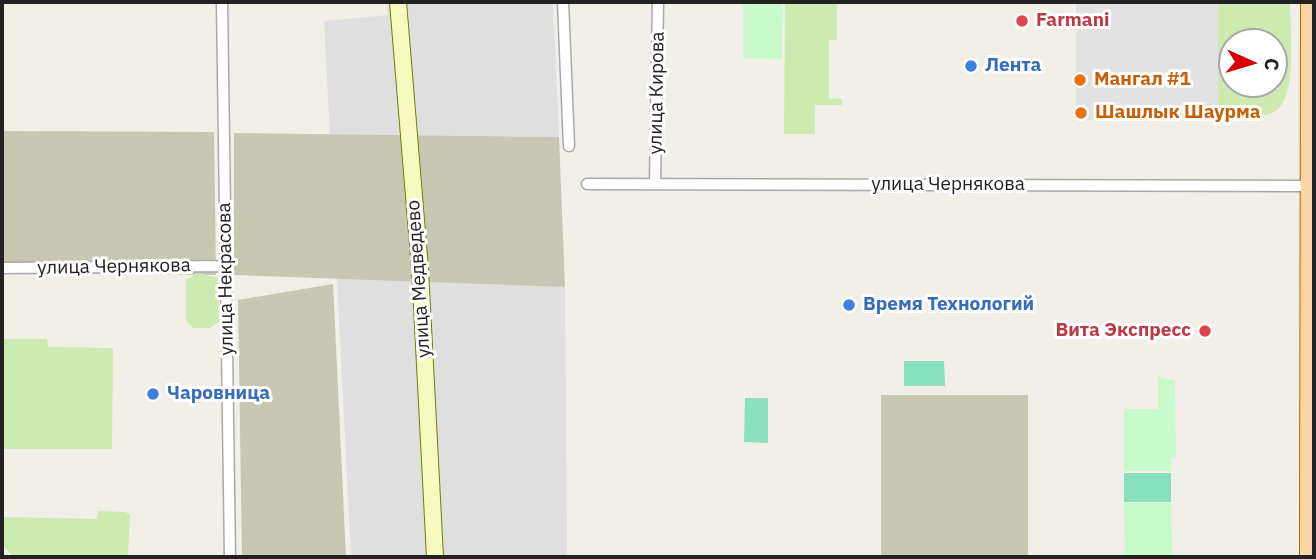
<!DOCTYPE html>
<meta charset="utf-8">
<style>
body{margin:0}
#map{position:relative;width:1316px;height:559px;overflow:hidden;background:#f2efe9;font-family:"IBM Plex Sans",sans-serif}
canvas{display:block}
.frame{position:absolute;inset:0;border:4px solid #222;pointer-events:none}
.north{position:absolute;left:1218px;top:28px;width:70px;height:70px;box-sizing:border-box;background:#fff;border:2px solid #a7a7a7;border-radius:50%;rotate:94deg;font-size:19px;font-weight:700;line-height:28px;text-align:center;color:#222}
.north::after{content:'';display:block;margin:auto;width:24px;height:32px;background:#d40000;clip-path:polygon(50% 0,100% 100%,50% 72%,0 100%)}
</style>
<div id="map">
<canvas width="1316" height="559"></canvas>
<div class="frame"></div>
<div class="north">С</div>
</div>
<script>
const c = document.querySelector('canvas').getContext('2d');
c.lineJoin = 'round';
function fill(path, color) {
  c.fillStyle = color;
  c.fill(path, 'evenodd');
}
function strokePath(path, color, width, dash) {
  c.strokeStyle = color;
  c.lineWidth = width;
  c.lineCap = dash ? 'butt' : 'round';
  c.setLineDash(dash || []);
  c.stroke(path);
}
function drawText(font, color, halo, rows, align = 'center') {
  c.font = font + ' "IBM Plex Sans",sans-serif';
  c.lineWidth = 6;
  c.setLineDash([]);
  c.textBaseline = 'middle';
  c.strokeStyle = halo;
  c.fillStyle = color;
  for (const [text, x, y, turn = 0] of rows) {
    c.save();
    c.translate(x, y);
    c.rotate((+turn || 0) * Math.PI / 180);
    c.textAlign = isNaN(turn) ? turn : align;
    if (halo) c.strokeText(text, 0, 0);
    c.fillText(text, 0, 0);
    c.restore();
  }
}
const residential = new Path2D(`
 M 387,2 L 553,2 L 559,137 L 330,134 L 324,21 L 388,15 Z
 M 337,278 L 565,287 L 567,557 L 351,557 Z`);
const construction = new Path2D(`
 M 2,131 L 214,132 L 216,275 L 2,273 Z
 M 234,133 L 559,137 L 565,287 L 234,275 Z
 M 333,284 L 346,557 L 242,557 L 238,300 Z
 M 881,395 L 1028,395 L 1028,557 L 881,557 Z`);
const grass = new Path2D(`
 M 785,2 L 837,2 L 837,40 L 829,40 L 829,98 L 842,99 L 842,105 L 815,105 L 815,134 L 784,134 Z
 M 1218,2 L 1290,2 C 1290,27 1298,96 1276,111 C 1263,119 1234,118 1218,121 ZM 1232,42 L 1274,42 L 1274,84 L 1232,84 Z
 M 197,273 L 218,278 L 219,322 L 210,328 L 193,328 L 186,321 L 186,280 Z
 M 4,339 L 47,339 L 48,347 L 113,348 L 112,449 L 2,449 Z
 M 98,511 L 126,512 L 130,515 L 128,557 L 14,557 L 2,545 L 2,517 L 97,519 Z`);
const park = new Path2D(`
 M 743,2 L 783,2 L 782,59 L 743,58 Z
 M 1158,377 L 1175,381 L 1176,457 L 1171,458 L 1171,471 L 1124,471 L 1124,409 L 1158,409 Z
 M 1124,503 L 1171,503 L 1172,557 L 1125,557 Z`);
const pitch = new Path2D(`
 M 904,361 L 944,361 L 945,386 L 904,386 Z
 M 745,398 L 768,398 L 768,443 L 744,442 Z
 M 1124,473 L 1171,473 L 1171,502 L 1124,502 Z`);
const parking = new Path2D(`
 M 1076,2 L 1218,2 L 1218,121 L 1076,120 Z`);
const street = new Path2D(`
 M 222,2 L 230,557
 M 563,2 L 569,146
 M 587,184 L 1312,186
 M 655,184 L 658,2
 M 2,268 L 227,266`);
const secondary = new Path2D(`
 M 398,2 L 420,269 L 435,557`);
const primary = new Path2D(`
 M 1309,557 L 1310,2`);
const markers = [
 [1022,21,7,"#e0444e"],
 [971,66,7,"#3f7fe0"],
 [1080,80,7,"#e8710a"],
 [1081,113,7,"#e8710a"],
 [849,305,7,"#3f7fe0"],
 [1205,331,7,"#e0444e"],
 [153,394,7,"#3f7fe0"]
];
const healthNames = [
 ["Farmani",1036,21],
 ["Вита Экспресс",1191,331,"right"]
];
const shopNames = [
 ["Лента",985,66],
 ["Время Технологий",863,305],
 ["Чаровница",167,394]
];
const foodNames = [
 ["Мангал #1",1094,80],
 ["Шашлык Шаурма",1095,113]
];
const streetNames = [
 ["улица Кирова",657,93,-89],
 ["улица Чернякова",948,185],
 ["улица Чернякова",114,267,-1],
 ["улица Некрасова",226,279,-91],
 ["улица Медведево",419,279,-94]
];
fill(residential, '#e0dfdf');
fill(construction, '#c7c7b4');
fill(grass, '#cdebb0');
fill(park, '#c8facc');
fill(pitch, '#88e0be');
fill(parking, '#e2e2e2');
strokePath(street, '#a9a9a9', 13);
strokePath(secondary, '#707d05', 18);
strokePath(primary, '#a06b00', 20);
strokePath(street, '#fff', 10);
strokePath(secondary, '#f7fabf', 16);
strokePath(primary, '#fcd6a4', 18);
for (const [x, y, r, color] of markers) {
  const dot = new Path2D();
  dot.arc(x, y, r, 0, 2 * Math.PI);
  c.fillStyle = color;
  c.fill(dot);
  strokePath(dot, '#fff', 2.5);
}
drawText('bold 19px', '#be3a42', '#fff', healthNames, 'left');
drawText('bold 19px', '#366cbe', '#fff', shopNames, 'left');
drawText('bold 19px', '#c56008', '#fff', foodNames, 'left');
drawText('19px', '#222', '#fff', streetNames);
</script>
